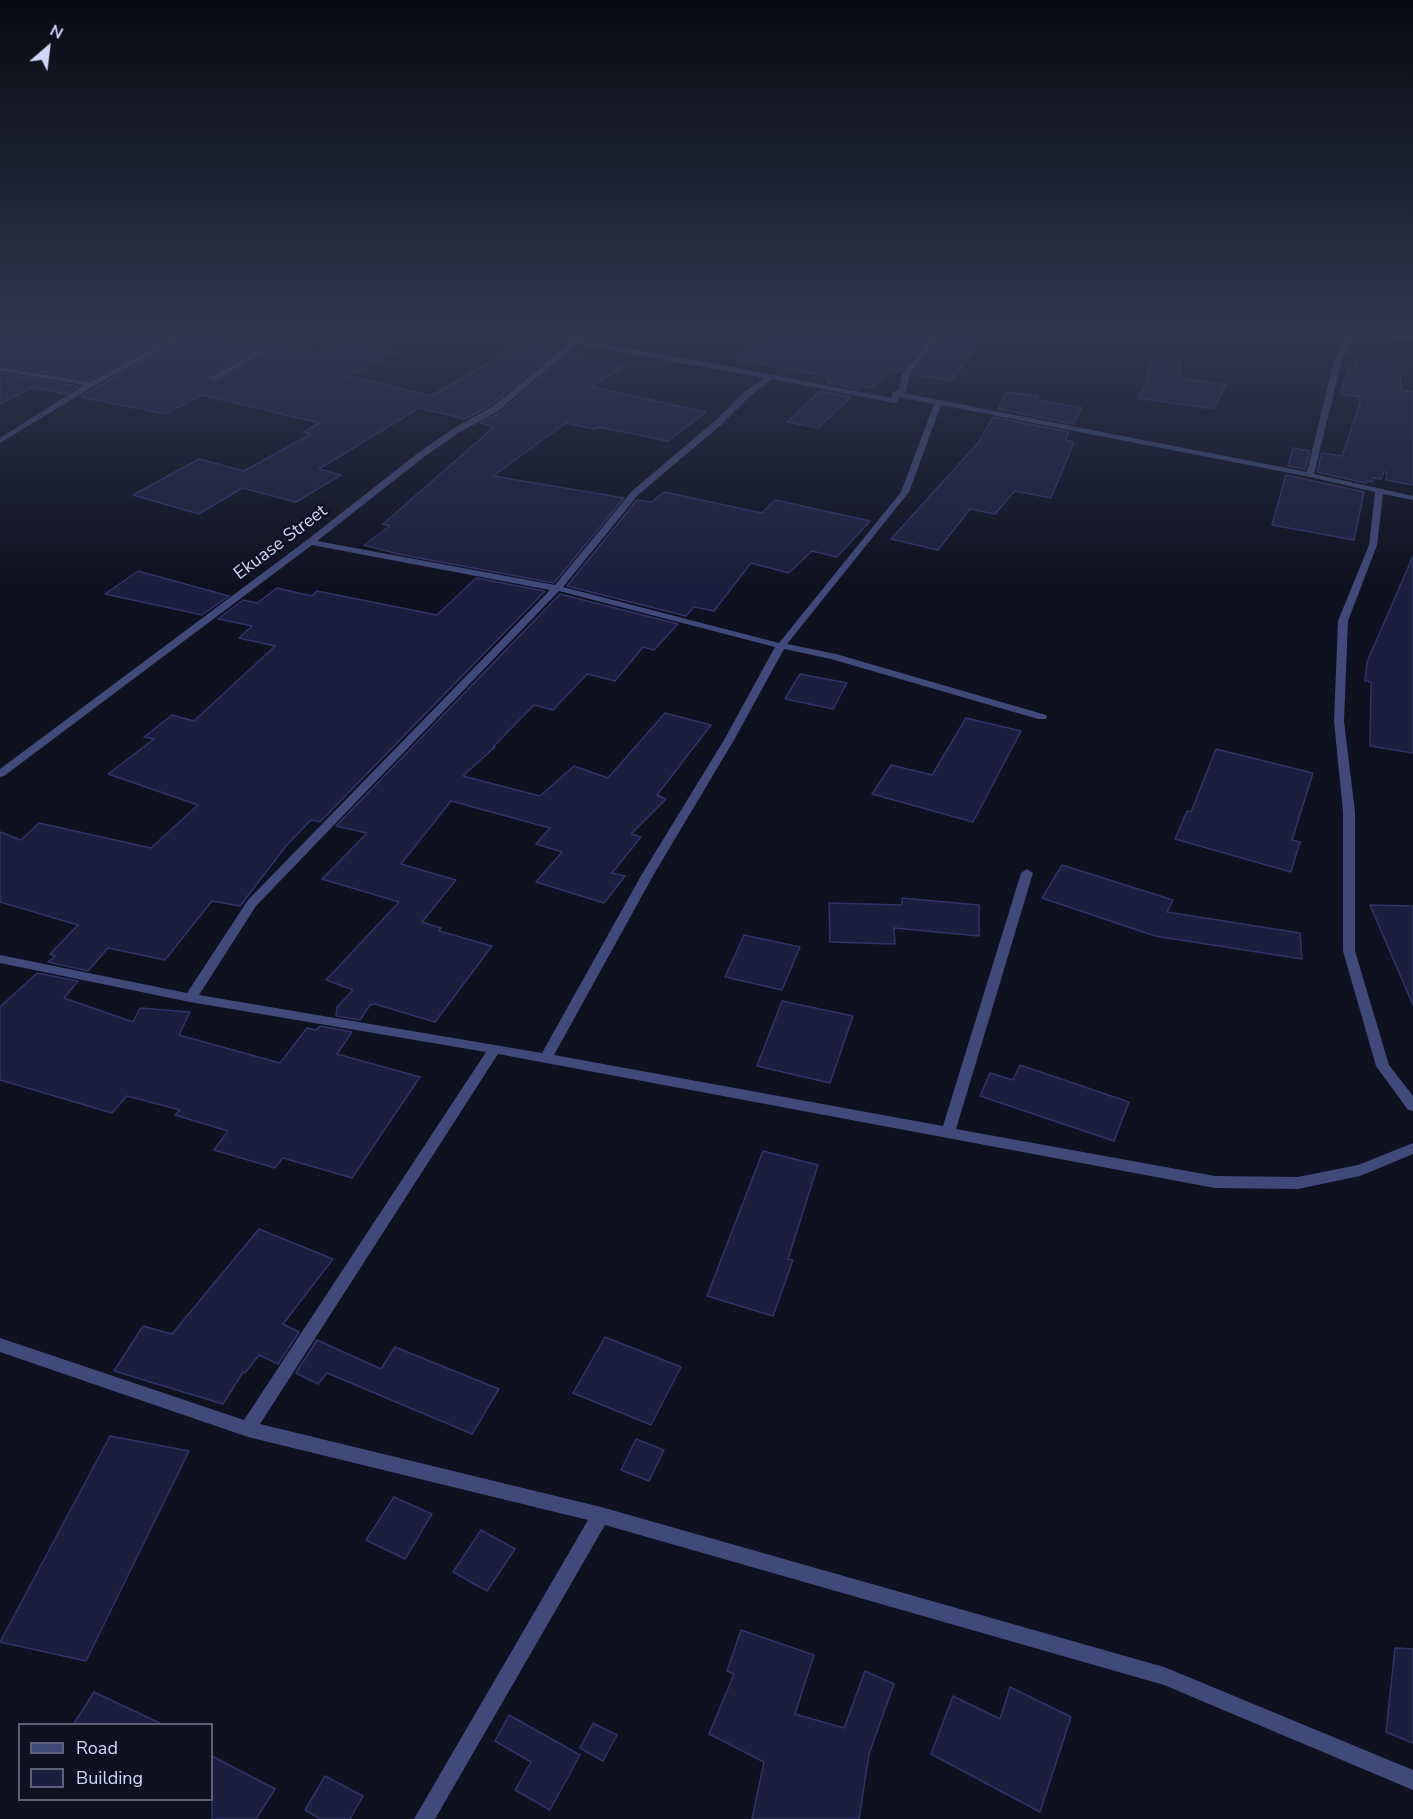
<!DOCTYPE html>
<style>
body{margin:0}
#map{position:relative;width:1413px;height:1819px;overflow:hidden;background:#0f1020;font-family:"Nunito Sans",sans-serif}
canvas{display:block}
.legend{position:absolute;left:18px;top:1723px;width:195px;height:78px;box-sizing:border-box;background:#0f1020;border:2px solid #5d6077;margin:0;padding:8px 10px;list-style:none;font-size:18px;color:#d2d7fa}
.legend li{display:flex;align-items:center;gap:12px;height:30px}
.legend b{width:30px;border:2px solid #5d6077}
.north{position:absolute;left:18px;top:18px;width:60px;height:60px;-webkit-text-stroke:4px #0f1020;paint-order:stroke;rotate:28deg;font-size:16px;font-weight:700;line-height:24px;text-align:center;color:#d2d7fa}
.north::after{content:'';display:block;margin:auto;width:21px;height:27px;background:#d2d7fa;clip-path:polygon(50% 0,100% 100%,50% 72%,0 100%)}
</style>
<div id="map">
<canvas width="1413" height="1819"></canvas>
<ul class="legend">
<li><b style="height:8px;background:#3f4a7a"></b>Road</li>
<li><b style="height:16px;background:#1d1e3f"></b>Building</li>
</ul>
<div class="north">N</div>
</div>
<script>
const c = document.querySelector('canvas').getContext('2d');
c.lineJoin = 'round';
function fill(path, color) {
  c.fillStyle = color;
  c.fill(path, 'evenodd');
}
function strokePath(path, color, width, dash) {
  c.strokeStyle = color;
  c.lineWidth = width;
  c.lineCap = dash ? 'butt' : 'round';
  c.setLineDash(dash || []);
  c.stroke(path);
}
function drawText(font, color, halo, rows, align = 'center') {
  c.font = font + ' "Nunito Sans",sans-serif';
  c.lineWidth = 4.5;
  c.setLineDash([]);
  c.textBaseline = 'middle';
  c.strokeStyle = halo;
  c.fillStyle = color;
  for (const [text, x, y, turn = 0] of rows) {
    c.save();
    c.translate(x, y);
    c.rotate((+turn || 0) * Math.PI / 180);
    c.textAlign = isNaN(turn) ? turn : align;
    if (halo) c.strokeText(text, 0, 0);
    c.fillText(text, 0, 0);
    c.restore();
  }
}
const building = new Path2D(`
 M 0,335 L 175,335 L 90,380 L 0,365 Z
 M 189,335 L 244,339 L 240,342 L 263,345 L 207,377 L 215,382 L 277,347 L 317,352 L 341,340 L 396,352 L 348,376 L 431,396 L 522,343 L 557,350 L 491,405 L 465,419 L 419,408 L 319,469 L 341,475 L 296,502 L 242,488 L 199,514 L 133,495 L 199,459 L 244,471 L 311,434 L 304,432 L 319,423 L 202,395 L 165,414 L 80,397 Z
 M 773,335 L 931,335 L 901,371 L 892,370 L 871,388 L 862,386 L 858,389 L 828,383 L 831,380 L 827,380 L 830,377 L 734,359 Z
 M 942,335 L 983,339 L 951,381 L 913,374 Z
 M 570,353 L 625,365 L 591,387 L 706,412 L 668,441 L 599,427 L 595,429 L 566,423 L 493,476 L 624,498 L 554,583 L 398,554 L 364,545 L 390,526 L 383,524 L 494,427 L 480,423 L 499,413 Z
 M 1355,355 L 1399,360 L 1401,390 L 1413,392 L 1413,485 L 1386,480 L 1387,472 L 1384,472 L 1381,479 L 1373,478 L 1372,482 L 1367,481 L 1366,483 L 1317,472 L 1322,453 L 1342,456 L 1361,400 L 1359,400 L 1360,397 L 1340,394 L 1349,370 L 1355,370 Z
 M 1149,360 L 1181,363 L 1178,378 L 1226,385 L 1214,409 L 1138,398 L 1147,380 Z
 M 0,373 L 78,386 L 66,394 L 32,387 L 0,404 Z
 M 820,391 L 851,397 L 818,428 L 787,422 Z
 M 1007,392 L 1038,396 L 1037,400 L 1082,408 L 1073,424 L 998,409 Z
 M 993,417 L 1069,432 L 1065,440 L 1074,442 L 1051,498 L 1015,491 L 995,514 L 970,509 L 938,550 L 891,539 L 978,443 Z
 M 1293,448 L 1310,451 L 1305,469 L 1288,466 Z
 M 1286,475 L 1364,492 L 1354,540 L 1272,525 Z
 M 664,492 L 762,513 L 775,500 L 870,521 L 837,557 L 812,551 L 789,573 L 751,563 L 714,611 L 694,607 L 686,616 L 567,586 L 637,500 L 652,502 Z
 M 1413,556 L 1413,753 L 1370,746 L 1371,682 L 1365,681 L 1367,662 Z
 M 138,571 L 229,596 L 202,615 L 105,594 Z
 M 476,578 L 545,591 L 320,822 L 311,820 L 286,846 L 240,906 L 212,901 L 165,960 L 108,948 L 88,971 L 48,962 L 55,956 L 50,954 L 78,925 L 0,902 L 0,832 L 21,840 L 39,823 L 151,848 L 198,805 L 108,774 L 154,739 L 144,737 L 172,715 L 194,721 L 275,646 L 239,638 L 252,626 L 218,619 L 243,600 L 257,603 L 277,588 L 312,596 L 317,591 L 437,615 Z
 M 560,594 L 678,624 L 654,650 L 643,647 L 615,681 L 587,674 L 553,710 L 534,705 L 493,747 L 495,747 L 463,776 L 540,796 L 574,766 L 608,778 L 665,713 L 711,725 L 657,795 L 666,799 L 631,834 L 641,837 L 612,873 L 625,876 L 604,903 L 536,882 L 562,852 L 536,844 L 550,828 L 451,801 L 401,864 L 456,880 L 422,922 L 441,928 L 439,931 L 492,946 L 435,1022 L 375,1004 L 370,1005 L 360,1020 L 336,1016 L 337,1007 L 353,990 L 326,980 L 399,902 L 322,879 L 367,833 L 336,826 Z
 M 800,674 L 847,683 L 833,709 L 785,699 Z
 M 966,718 L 1021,731 L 973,822 L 872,794 L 891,765 L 932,775 Z
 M 1216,749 L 1313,773 L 1292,840 L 1300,842 L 1291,872 L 1175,839 L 1187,811 L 1191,812 Z
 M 1062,865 L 1173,900 L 1167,912 L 1300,933 L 1302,959 L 1155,936 L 1042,898 Z
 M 902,898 L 979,905 L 979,936 L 894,928 L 895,944 L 830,942 L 829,903 L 902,905 Z
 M 1370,905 L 1413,906 L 1413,1005 Z
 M 744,935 L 800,947 L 782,990 L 725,977 Z
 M 37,973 L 78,981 L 64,998 L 133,1022 L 140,1008 L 190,1012 L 179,1035 L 280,1063 L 307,1028 L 316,1030 L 320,1026 L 352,1032 L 337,1054 L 420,1077 L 352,1178 L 283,1158 L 275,1168 L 214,1150 L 228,1131 L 175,1115 L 180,1110 L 127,1096 L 112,1113 L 0,1080 L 0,1007 Z
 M 782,1001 L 853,1016 L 830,1083 L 757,1066 Z
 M 1020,1065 L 1129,1102 L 1114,1141 L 980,1096 L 990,1073 L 1013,1080 Z
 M 763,1151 L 818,1165 L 788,1259 L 793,1260 L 773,1316 L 707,1296 Z
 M 259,1229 L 333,1259 L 283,1324 L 299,1332 L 278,1364 L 259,1355 L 245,1373 L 243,1372 L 223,1404 L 114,1371 L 143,1326 L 172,1334 Z
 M 605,1337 L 681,1367 L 651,1425 L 573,1393 Z
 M 317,1340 L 381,1369 L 395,1347 L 499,1389 L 472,1434 L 327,1373 L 318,1384 L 296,1373 Z
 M 110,1436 L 189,1451 L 86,1661 L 0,1642 Z
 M 636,1439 L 664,1450 L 649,1481 L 621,1470 Z
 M 394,1497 L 432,1514 L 405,1559 L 366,1540 Z
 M 481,1530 L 515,1549 L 487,1591 L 453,1572 Z
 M 741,1630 L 814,1655 L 795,1714 L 844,1728 L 865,1671 L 894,1684 L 869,1754 L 859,1819 L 752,1819 L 764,1762 L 709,1734 L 734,1674 L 727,1671 Z
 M 1395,1648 L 1413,1649 L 1413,1743 L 1386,1732 Z
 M 1010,1687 L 1071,1717 L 1040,1812 L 931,1754 L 953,1696 L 1000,1719 Z
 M 94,1692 L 164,1725 L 73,1725 Z
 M 509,1715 L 580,1755 L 550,1810 L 515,1790 L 531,1762 L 495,1741 Z
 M 593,1723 L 617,1735 L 603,1761 L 580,1748 Z
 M 212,1756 L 275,1789 L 256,1819 L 212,1819 Z
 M 325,1776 L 363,1796 L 350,1819 L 320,1819 L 305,1810 Z`);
const street = new Path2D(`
 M 179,335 L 187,335 L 94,386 L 0,443 L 0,438 L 84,385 L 0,371 L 0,367 L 90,382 Z
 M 286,335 L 293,335 L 216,380 L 209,378 Z
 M 572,335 L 578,335 L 579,340 L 717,364 L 891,398 L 893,392 L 899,390 L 902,374 L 934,335 L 940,335 L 910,374 L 906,391 L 903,393 L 1307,472 L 1333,364 L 1346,335 L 1352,335 L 1341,364 L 1314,474 L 1413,496 L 1413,500 L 1383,494 L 1377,545 L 1348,621 L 1344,721 L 1355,812 L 1355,951 L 1389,1065 L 1413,1096 L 1413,1111 L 1408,1110 L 1376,1066 L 1343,951 L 1343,812 L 1334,721 L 1338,621 L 1369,545 L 1375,492 L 1310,477 L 941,405 L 909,492 L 787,644 L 836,654 L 1046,715 L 1047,717 L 1046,719 L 1038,719 L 831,659 L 784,649 L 734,740 L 654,874 L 554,1055 L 943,1126 L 1021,873 L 1027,869 L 1033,873 L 956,1129 L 1215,1176 L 1298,1177 L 1358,1165 L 1413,1143 L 1413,1154 L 1360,1176 L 1298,1189 L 1215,1188 L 498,1054 L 260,1424 L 601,1507 L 1164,1667 L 1413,1770 L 1413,1790 L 1164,1685 L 605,1525 L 435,1819 L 414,1819 L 588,1520 L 248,1437 L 0,1352 L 0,1338 L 244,1420 L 486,1052 L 190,1002 L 0,963 L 0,955 L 187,993 L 248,900 L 550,590 L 312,545 L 4,776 L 0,777 L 0,769 L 307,540 L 418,453 L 454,428 L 492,407 L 572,341 ZM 577,344 L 765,378 L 744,392 L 716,420 L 632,491 L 555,585 L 317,541 L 424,457 L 460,432 L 498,411 ZM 772,379 L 894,403 L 897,403 L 899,397 L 934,404 L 901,492 L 779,643 L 563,587 L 638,495 L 722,424 L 750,396 ZM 559,591 L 775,647 L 724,740 L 642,874 L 542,1053 L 199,995 L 256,906 Z
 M 1365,335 L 1413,336 L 1413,340 L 1368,337 Z`);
const farStreetnames = [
 ["Ekuase Street",281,543,-37]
];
fill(building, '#1d1e3f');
strokePath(building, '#313368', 1.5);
fill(street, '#3f4a7a');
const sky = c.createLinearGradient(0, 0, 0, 589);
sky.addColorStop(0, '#080912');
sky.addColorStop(0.57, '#31374e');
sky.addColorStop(1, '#31374e00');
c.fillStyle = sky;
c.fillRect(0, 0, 1413, 589);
drawText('18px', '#d2d7fa', '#0f1020', farStreetnames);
</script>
